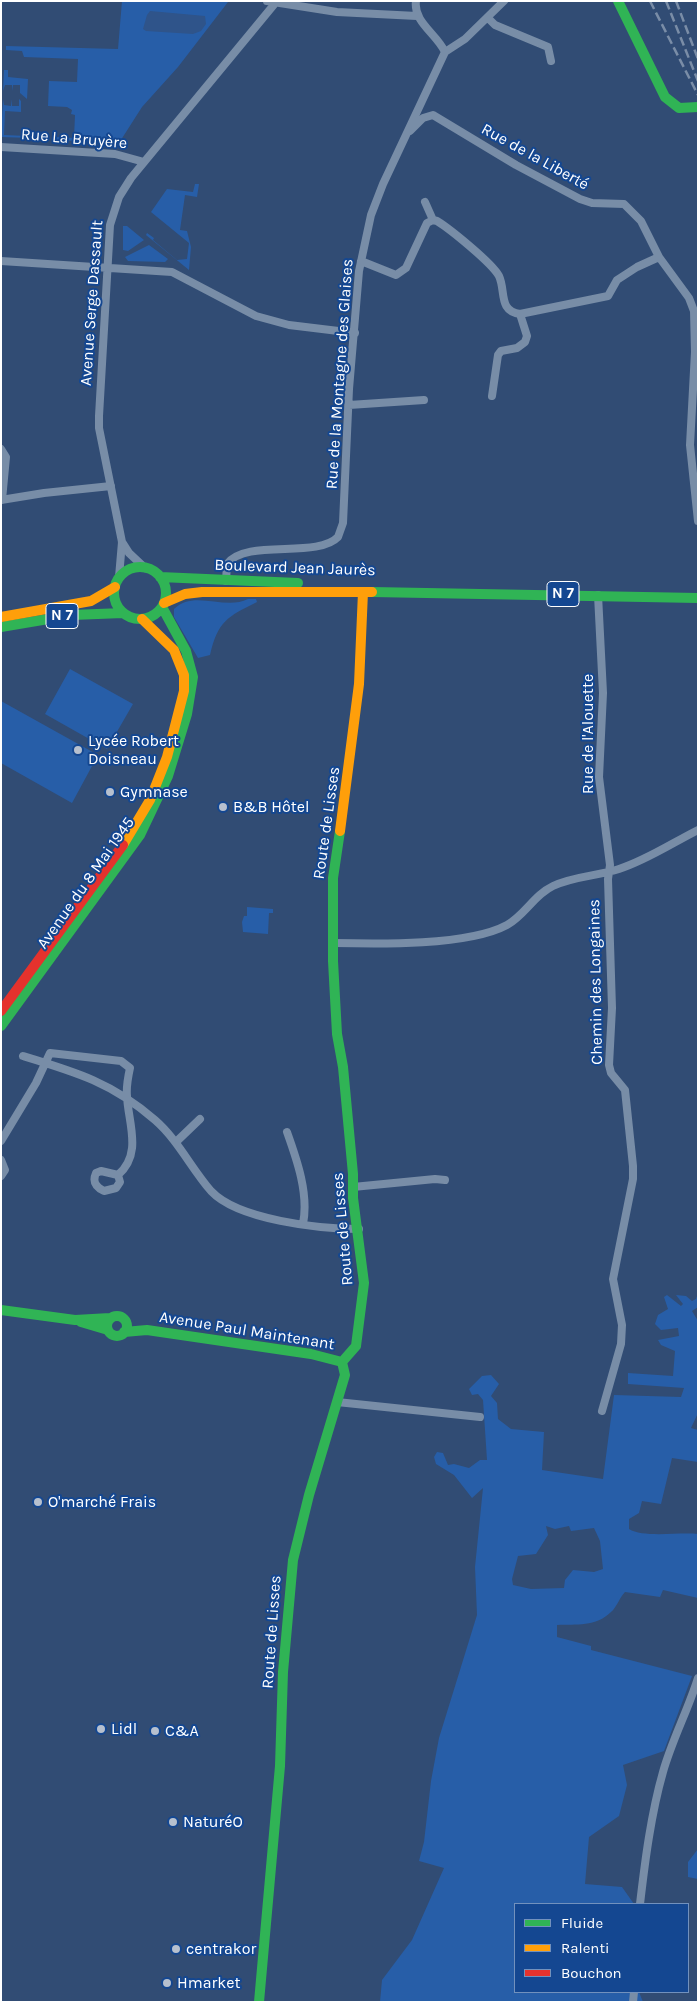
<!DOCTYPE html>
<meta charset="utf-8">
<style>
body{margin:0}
#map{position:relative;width:699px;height:2003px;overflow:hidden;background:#314c74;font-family:Karla,sans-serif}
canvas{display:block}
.frame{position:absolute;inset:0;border:2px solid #fff;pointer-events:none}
.legend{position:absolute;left:514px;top:1903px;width:175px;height:90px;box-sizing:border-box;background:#144791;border:1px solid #7291bd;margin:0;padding:6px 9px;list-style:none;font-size:15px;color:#fff}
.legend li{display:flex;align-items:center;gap:10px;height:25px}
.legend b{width:25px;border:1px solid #7291bd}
</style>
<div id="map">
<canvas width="699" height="2003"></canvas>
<div class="frame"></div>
<ul class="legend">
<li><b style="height:6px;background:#30b455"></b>Fluide</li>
<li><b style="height:6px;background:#ff9f0a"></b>Ralenti</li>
<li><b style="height:6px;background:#e5322d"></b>Bouchon</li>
</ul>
</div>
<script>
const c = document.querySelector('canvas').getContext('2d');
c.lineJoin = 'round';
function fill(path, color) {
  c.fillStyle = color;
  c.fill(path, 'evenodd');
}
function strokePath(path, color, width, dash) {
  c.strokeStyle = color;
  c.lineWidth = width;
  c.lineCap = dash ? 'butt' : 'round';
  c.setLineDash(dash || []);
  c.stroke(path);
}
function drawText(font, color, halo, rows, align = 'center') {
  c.font = font + ' Karla,sans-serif';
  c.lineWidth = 4;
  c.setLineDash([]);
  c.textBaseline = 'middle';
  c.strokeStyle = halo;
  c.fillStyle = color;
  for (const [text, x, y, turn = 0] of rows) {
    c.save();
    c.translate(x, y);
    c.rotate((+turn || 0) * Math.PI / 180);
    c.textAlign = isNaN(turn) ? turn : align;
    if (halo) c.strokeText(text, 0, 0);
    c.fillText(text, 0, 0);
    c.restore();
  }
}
const green = new Path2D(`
 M 122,1 L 228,2 L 178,67 L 142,107 L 119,143 L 55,140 L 55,137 L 74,138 L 75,115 L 71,114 L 72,110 L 67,107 L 48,106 L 49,81 L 77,82 L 78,59 L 24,57 L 22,51 L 6,50 L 6,46 L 118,49 Z
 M 4,70 L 8,70 L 8,77 L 28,79 L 27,99 L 20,93 L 20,85 L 13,85 L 13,91 L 12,85 L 5,85 L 3,91 Z
 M 3,99 L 4,105 L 11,106 L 11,99 L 12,106 L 19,106 L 19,99 L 21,101 L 21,112 L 5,111 L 4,135 L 27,136 L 31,138 L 1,137 Z
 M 195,184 L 199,184 L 197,197 L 185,195 L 180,230 L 187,231 L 191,247 L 189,270 L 146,235 L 147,233 L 154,238 L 153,240 L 177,260 L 187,259 L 189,243 L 151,212 L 167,189 L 193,192 Z
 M 123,226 L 127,226 L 144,240 L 128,251 L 123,250 Z
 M 149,245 L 168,259 L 165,262 L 128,261 L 125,257 Z
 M 248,599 L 256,599 L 257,602 C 227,617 218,621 210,655 L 198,658 L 174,617 L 174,609 C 194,589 225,611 248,599 Z
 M 70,669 L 133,704 L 107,749 L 45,714 Z
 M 1,701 L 98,755 L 72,803 L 1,763 Z
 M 247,907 L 273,909 L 273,913 L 269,913 L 268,934 L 243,932 L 242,922 L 244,916 L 247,916 Z
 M 698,1293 L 698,1307 L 692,1311 L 698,1321 L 698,1413 L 691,1428 L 698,1430 L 698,1462 L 672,1458 L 661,1504 L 642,1501 L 639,1513 L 629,1519 L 629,1529 C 643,1538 678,1532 698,1534 L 698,1598 L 663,1590 L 660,1597 L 625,1592 C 619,1598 617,1607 611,1612 C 596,1627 576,1624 557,1625 L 557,1637 L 591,1646 L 591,1650 L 692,1676 L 664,1751 L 623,1765 L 627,1785 L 619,1816 L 589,1837 L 585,1884 L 622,1887 L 634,1904 L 515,1904 L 515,1992 L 639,1992 L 643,2002 L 380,2002 L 382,1980 L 412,1940 L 444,1868 L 419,1861 L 424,1842 L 431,1781 L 439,1738 L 477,1615 L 475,1567 L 483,1488 L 472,1498 L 454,1475 L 436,1464 L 434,1457 L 437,1452 L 443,1453 L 448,1465 L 454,1464 L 469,1468 L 480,1460 L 487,1460 L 483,1400 L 478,1394 L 472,1395 L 469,1389 L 482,1376 L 491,1375 L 499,1384 L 491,1396 L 497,1403 L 498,1419 L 511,1429 L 544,1432 L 542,1470 L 603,1479 L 614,1395 L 681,1397 L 684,1388 L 628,1384 L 628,1373 L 673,1376 L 675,1351 L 661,1345 L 658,1340 L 679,1336 L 678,1328 L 661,1330 L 655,1324 L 658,1315 L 668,1309 L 664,1297 L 667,1295 L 681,1306 L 683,1304 L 676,1295 L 686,1296 L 692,1301 L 696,1299 ZM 546,1526 L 555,1529 L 569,1526 L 571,1531 L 594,1528 L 600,1541 L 603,1569 L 594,1572 L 573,1570 L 565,1580 L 564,1588 L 531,1589 L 513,1585 L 512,1579 L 518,1556 L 536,1554 L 548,1535 Z
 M 698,1849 L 698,1879 L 688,1877 L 688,1862 Z`);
const water = new Path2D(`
 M 150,11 L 205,16 L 206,24 L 201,31 L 193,34 L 146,31 L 143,29 L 147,15 Z`);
const street = new Path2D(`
 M 267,1 L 337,12 L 417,16
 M 416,1 C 413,22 437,34 445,52
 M 488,18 L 495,25 L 548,47 L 551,61
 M 410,131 L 423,118 L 433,115 L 516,165 L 580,199 L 592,203 L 624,204 L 641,221 L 659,257 L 689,298 L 694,311 L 695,352 L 690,445 L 698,521
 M 1,147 L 115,154 L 144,162
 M 425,202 L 433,220
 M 1,261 L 172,272 L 256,316 L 289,325 L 355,333
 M 361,261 L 396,275 L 406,268 L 427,223 L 433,220 L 437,221 C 450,229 492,263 499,276 C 506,291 498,311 520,314 L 608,296 L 617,280 L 637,267 L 659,257
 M 492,396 L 498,355 L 501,351 L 517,348 L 525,342 L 527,336 L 520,314
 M 349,405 L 424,400
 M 1,449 L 6,457 L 2,500
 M 1,500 L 44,493 L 111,486
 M 122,542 L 129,553 L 145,568
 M 119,577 L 122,542 L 99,428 L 99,416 L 110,225 L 119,197 L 131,178 L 277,1
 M 226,581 L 227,564 C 246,538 317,559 338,537 L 343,523 L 349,389 L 359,271 L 371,215 L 383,184 L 445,52 L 465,39 L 504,1
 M 598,595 L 603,693 L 599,777 L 610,865 L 608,879 L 612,1008 L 609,1065 L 611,1073 L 625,1090 L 633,1166 L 633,1179 L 613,1279 L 622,1325 L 621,1344 L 602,1411
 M 334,943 C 378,944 468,946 507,925 C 525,915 534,895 553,886 C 574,876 598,876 619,869 C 647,860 672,843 698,830
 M 23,1056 C 76,1072 113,1083 155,1120 C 178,1140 191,1168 211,1191 C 238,1220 320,1229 359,1229
 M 287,1132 C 297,1160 309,1194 303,1224
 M 1,1141 L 36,1083 L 50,1053 L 121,1061 L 130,1068 C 128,1077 126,1086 127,1096 C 128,1123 143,1153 118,1175
 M 176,1142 L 200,1119
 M 1,1160 L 5,1170 L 1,1176
 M 101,1171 L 118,1175 L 120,1182 L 116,1188 L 104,1191 C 96,1187 92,1182 96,1173 Z
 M 353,1187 L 435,1179 L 445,1180
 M 337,1402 L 480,1417
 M 640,1904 C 645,1861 651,1814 663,1772 C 672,1740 688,1710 698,1678
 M 633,2002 L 634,1992`);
const fast = new Path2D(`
 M 618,1 L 665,97 L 679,108 L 698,107
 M114 593a26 26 0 1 1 52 0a26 26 0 1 1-52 0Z
 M 160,577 L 298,583
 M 372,592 L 698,598
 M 1,627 L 72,615 L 123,613
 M 340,831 L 333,878 L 333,961 L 337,1034 L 343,1067 L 353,1174 L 353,1198 L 364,1283 L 356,1346 L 342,1362
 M 1,1026 L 140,835 L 168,776 L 187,714 L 193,677 L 186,651 L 162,607
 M 1,1310 L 75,1320 L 110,1318
 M107 1326a10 10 0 1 1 20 0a10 10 0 1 1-20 0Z
 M 81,1322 L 108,1330
 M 124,1332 L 147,1330 L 311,1354 L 342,1362
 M 259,2002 L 280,1766 L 283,1672 L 293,1560 L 309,1495 L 345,1375 L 342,1362`);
const slow = new Path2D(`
 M 164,603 L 185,594 L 202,592 L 372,592
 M 1,617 L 91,601 L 115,587
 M 340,831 L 359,684 L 363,592
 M 123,845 L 150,800 L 167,757 L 184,691 L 184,675 L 174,650 L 142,619`);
const jam = new Path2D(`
 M 1,1011 L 123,845`);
const rail = new Path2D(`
 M 650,1 L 698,95
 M 666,1 L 698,81
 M 676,1 L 698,59`);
const markers = [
 [78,750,5,"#b7c0ce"],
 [110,792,5,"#b7c0ce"],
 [223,807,5,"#b7c0ce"],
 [38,1502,5,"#b7c0ce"],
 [101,1729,5,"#b7c0ce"],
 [155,1731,5,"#b7c0ce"],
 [173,1822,5,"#b7c0ce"],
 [176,1949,5,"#b7c0ce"],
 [167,1983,5,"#b7c0ce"]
];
const shields = [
 [563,594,32],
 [62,616,32]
];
const shieldNames = [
 ["N 7",563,594],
 ["N 7",62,616]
];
const streetNames = [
 ["Rue La Bruyère",74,139,5],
 ["Rue de la Liberté",535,157,29],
 ["Avenue Serge Dassault",92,303,-86],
 ["Rue de la Montagne des Glaises",340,374,-86],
 ["Boulevard Jean Jaurès",295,568,2],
 ["Rue de l'Alouette",588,734,-90],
 ["Route de Lisses",327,823,-82],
 ["Avenue du 8 Mai 1945",86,883,-55],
 ["Chemin des Longaines",596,982,-91],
 ["Route de Lisses",343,1229,-95],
 ["Avenue Paul Maintenant",247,1331,9],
 ["Route de Lisses",272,1632,-86]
];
const poiNames = [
 ["Lycée Robert",88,741],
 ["Doisneau",88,759],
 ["Gymnase",120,792],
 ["B&B Hôtel",233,807],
 ["O'marché Frais",48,1502],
 ["Lidl",111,1729],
 ["C&A",165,1731],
 ["NaturéO",183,1822],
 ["centrakor",186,1949],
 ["Hmarket",177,1983]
];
fill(green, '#275ea8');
fill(water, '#2f548a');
strokePath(street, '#788da7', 8);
strokePath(fast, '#30b455', 10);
strokePath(slow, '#ff9f0a', 10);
strokePath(jam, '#e5322d', 10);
strokePath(rail, '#7a8da7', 2.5, [9, 4]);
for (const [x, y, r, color] of markers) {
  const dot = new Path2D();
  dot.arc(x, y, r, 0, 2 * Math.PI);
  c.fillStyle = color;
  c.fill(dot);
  strokePath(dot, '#144791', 2);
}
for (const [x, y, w] of shields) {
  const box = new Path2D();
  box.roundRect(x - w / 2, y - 12.5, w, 25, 4);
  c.fillStyle = '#144791';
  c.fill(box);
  strokePath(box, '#fff', 1);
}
drawText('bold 15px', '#fff', null, shieldNames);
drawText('16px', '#fff', '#144791', streetNames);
drawText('16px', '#fff', '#144791', poiNames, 'left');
</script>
